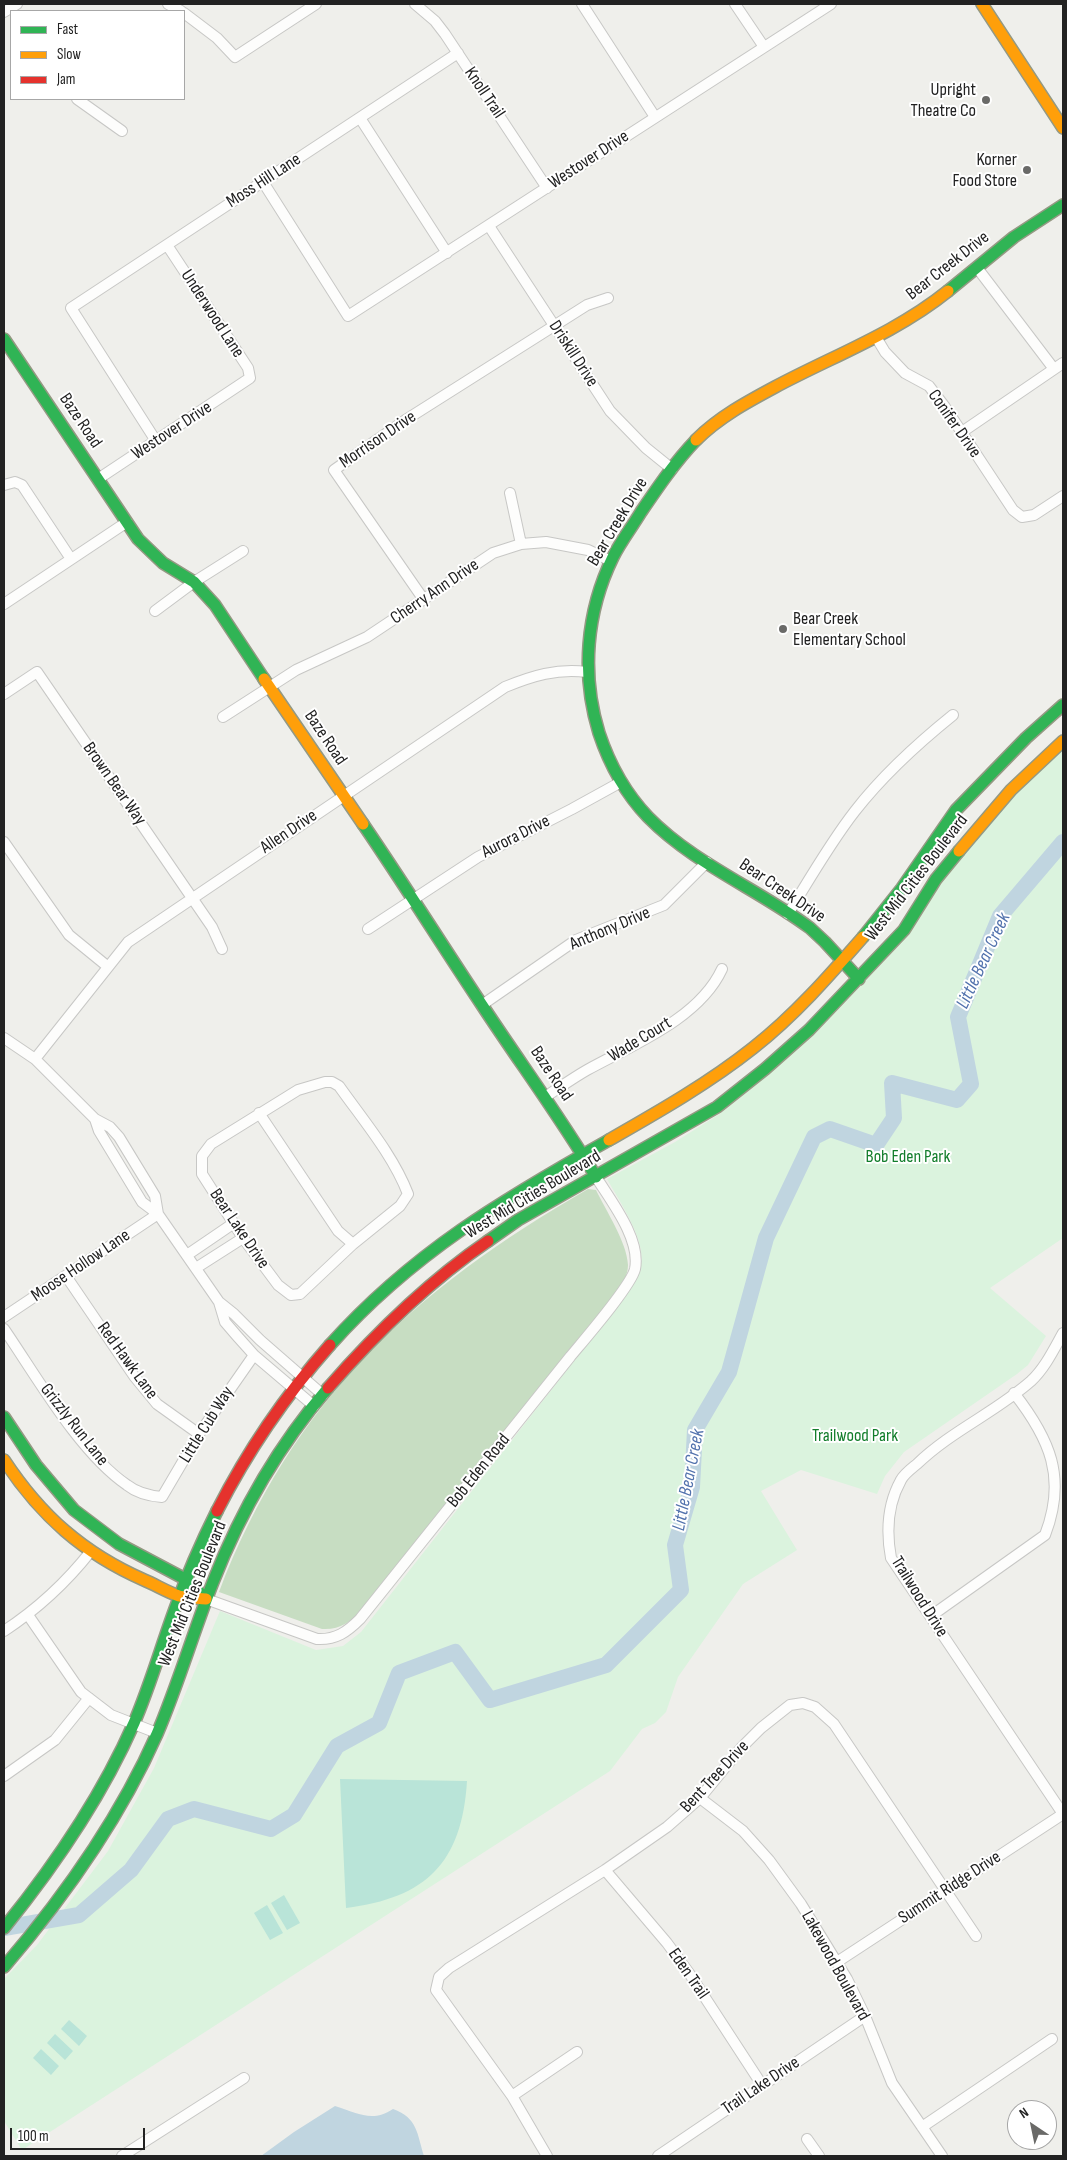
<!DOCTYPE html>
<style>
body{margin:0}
#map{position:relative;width:1067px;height:2160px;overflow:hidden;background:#efefeb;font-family:"Sofia Sans Condensed",sans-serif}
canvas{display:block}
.frame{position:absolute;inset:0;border:5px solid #222;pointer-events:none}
.legend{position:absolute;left:10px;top:10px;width:175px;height:90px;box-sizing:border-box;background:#fff;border:1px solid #a7a7a7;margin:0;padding:6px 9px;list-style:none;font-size:15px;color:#222}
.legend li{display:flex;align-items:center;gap:10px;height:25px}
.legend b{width:25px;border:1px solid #a7a7a7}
.north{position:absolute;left:1007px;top:2100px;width:50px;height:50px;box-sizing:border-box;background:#fff;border:1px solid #a7a7a7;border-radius:50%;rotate:326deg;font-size:14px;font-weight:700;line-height:20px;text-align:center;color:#222}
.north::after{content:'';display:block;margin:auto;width:18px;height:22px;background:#6a6a68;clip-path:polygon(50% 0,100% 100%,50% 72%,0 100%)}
.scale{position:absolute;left:10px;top:2128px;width:135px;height:22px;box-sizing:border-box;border:2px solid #222;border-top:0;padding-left:6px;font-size:15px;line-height:18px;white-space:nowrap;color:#222;-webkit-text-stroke:4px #fff;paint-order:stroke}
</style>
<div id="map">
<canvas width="1067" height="2160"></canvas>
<div class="frame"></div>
<ul class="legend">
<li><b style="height:6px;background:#30b455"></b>Fast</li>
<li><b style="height:6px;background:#ff9f0a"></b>Slow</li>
<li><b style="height:6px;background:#e5322d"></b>Jam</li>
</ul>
<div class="north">N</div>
<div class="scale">100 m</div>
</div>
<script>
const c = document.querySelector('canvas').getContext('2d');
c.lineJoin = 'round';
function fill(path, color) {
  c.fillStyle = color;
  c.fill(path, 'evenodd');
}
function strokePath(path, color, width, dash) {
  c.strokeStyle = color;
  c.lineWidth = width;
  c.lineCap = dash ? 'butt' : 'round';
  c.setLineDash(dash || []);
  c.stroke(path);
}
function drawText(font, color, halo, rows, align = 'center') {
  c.font = font + ' "Sofia Sans Condensed",sans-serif';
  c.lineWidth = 4;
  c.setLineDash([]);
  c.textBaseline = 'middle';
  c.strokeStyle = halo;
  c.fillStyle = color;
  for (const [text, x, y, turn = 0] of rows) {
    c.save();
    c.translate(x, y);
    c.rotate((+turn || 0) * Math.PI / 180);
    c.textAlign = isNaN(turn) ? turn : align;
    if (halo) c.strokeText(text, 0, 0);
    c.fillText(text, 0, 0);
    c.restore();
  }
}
const forest = new Path2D(`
 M 588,1189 L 596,1190 C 606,1211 627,1242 628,1265 C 628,1275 623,1282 619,1290 L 363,1610 C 350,1622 340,1630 322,1629 L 219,1592 C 292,1401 414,1289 588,1189 Z`);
const park = new Path2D(`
 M 1063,746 L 1063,1238 L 990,1288 L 1046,1336 L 1028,1365 L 1017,1374 L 904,1452 L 885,1476 L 877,1494 L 801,1470 L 761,1491 L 797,1550 L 743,1584 L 678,1677 L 666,1712 L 655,1723 L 642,1729 L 610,1771 L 22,2150 L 4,2121 L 4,1979 L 37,1945 L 108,1851 L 154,1768 L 220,1611 L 316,1650 L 343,1646 L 361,1632 L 622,1300 C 628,1290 636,1280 640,1269 C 649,1244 619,1201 607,1179 L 675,1142 L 721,1113 L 769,1074 L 939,882 L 978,833 Z`);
const pitch = new Path2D(`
 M 340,1779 L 467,1781 C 462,1863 426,1898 346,1908 Z
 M 284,1895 L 300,1923 L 287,1930 L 271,1903 Z
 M 267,1905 L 283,1933 L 270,1940 L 254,1913 Z
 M 69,2020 L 87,2036 L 79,2046 L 61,2029 Z
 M 55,2034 L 73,2051 L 65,2060 L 47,2043 Z
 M 41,2049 L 59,2066 L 51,2075 L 33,2058 Z`);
const water = new Path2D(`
 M 335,2106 C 358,2113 372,2123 393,2109 C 418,2118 417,2134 424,2156 L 261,2156 L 294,2132 Z`);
const river = new Path2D(`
 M 4,1928 L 79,1915 L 131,1870 L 168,1819 L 194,1809 L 271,1829 L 294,1815 L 337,1746 L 379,1723 L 399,1673 L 455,1652 L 490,1700 L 606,1665 L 681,1590 L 675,1545 L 692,1487 L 695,1430 L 729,1372 L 766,1238 L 814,1137 L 830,1129 L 876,1145 L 894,1118 L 892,1083 L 957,1100 L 971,1084 L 958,1017 L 1000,916 L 1063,842`);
const street = new Path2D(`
 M 168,4 L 181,11
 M 415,4 L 435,21 L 445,34 L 547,188
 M 582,4 L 655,117
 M 735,4 L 764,47
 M 4,12 L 17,4
 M 184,13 L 217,38 L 235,57 L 316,4
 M 77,99 L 122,131
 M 360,118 L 447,253
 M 263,182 L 348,316 L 831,4
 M 489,226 L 610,411 L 646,448 L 672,469
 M 978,269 L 1054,369
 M 876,337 L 885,352 L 905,373 L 929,386 L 945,407 L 1013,510 L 1022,517 L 1034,515 L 1063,496
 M 962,432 L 1063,363
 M 156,441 L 71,308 L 458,53
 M 98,479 L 250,378 L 248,368 L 167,245
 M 4,485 L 15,482 L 22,485 L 71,559
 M 510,493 L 521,544
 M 424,600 L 334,470 L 407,419 L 587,305 L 608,298
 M 4,604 L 127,522
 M 155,611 L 194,582 L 243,551
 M 4,694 L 37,672 L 212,927 L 222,949
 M 223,717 L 296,670 L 367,637 L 493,553 L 521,544 L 546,542 L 588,550 L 611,561
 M 4,842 L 69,935 L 107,966
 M 788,914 C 809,880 830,843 855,811 C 883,775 917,744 953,715
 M 368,929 L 478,857 L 572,809 L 621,782
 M 482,1005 L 576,940 L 664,905 L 707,862
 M 4,1038 L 35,1059 L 95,1119 L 110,1127 L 119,1137 L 155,1196 L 158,1214
 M 35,1059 L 128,942 L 505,687 C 532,676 557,668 587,672
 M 325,1082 L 332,1082 L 339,1086 C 363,1120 393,1155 408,1194 L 400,1206 L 353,1244 L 300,1294 L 291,1295 L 278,1285 L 243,1238 L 202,1174 L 202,1156 L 211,1144 L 298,1090 Z
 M 545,1097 C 559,1088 573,1078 587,1070 C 632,1045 699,1019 722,969
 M 259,1113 L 338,1231 L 353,1244
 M 95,1119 L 99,1131 L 142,1202 L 158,1214 L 219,1302 L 234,1314 L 260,1340 L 323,1395
 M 187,1255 L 234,1223
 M 196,1268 L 243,1238
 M 66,1276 L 134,1376 L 157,1404 L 199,1434
 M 219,1302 L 225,1322 L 237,1336 L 254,1355 L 314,1406
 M 4,1317 L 158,1214
 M 4,1329 C 37,1377 79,1452 127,1485 C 137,1493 150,1496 162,1497 L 199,1434 L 254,1355
 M 206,1599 L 317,1639 C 336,1640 347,1632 360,1619 C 430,1531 500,1444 570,1357 C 584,1340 631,1286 635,1269 C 641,1239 611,1201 596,1177
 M 28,1615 L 81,1692 L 111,1715 L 157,1733
 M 931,1616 L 1045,1535 C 1067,1478 1050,1439 1014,1393
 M 4,1631 C 39,1608 65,1584 91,1551
 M 4,1776 L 55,1740 L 89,1698
 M 700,1798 L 743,1831 L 769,1860 L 801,1904 L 847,1979 L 865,2016 L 892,2083 L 942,2156
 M 1063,1814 L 891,1558 C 886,1531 887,1505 901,1480 C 904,1474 911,1469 917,1464 C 951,1431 996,1412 1031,1381 C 1045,1368 1054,1349 1063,1333
 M 605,1870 L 667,1943 L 689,1973 L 762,2085
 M 837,1962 L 1063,1814
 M 512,2096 L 577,2052
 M 922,2127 L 1052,2039
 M 807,2139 L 819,2156
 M 122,2156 L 244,2078
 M 547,2156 L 512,2096 L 436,1990 L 439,1977 L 449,1968 L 605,1870 L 667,1827 L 700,1798 L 741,1748 L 761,1728 L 790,1705 L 803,1703 L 815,1707 L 834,1724 L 976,1936
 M 658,2156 L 865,2016`);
const fast = new Path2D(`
 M 948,291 L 1014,237 L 1063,205
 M 4,339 L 138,539 L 163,563 L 194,582 L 215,605 L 264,679
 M 696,440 C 675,462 658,487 641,512 C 632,527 621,541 613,557 C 586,612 581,675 599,733 C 609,763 626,794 648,817 C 694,864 758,889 810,928 L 825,942 L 859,979
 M 363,824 C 404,884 442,945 482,1005 C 520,1063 561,1118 596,1177
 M 863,937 L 902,888 L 956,810 L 1026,738 L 1063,705
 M 488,1241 L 518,1220 L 717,1107 L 765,1069 L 809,1030 L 904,930 L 936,879 L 959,851
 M 330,1345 C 412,1253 504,1199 609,1140
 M 4,1417 L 36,1465 L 74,1510 L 119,1544 L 187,1580 L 206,1599
 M 4,1928 C 55,1865 101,1798 134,1723 C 150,1686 161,1647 175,1609 C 187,1575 201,1543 217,1511
 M 4,1967 C 65,1896 119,1820 157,1734 C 178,1685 193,1633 213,1582 C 240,1513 279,1445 328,1388`);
const slow = new Path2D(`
 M 982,4 L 1063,128
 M 696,440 C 719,417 747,402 775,387 C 833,356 896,333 948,291
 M 264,679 L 363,824
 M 959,851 L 1011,790 L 1063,741
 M 609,1140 C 658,1112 709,1083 753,1048 C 794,1016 829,976 863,937
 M 4,1460 C 41,1516 83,1553 144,1580 C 156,1585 167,1592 179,1596 C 188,1598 197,1598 206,1599`);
const jam = new Path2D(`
 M 328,1388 C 376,1333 428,1282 488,1241
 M 217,1511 C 248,1450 285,1396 330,1345`);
const markers = [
 [986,100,5,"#6a6a68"],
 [1027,170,5,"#6a6a68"],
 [783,629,5,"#6a6a68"]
];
const poiNames = [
 ["Upright",976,90],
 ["Theatre Co",976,111],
 ["Korner",1017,160],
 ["Food Store",1017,181],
 ["Bear Creek",793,619,"left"],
 ["Elementary School",793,640,"left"]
];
const streetNames = [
 ["Knoll Trail",484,93,56],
 ["Westover Drive",589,160,-33],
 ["Moss Hill Lane",264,181,-33],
 ["Bear Creek Drive",948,266,-38],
 ["Underwood Lane",212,314,57],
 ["Driskill Drive",573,354,57],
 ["Baze Road",80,421,56],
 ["Conifer Drive",954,424,55],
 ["Westover Drive",172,431,-33],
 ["Morrison Drive",378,440,-34],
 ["Bear Creek Drive",618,522,-59],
 ["Cherry Ann Drive",435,592,-34],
 ["Baze Road",325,738,56],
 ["Brown Bear Way",114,784,55],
 ["Allen Drive",289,832,-34],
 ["Aurora Drive",516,837,-27],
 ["West Mid Cities Boulevard",917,878,-52],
 ["Bear Creek Drive",782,891,34],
 ["Anthony Drive",610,929,-23],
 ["Wade Court",640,1040,-31],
 ["Baze Road",551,1074,56],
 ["West Mid Cities Boulevard",533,1195,-31],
 ["Bear Lake Drive",239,1229,56],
 ["Moose Hollow Lane",81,1266,-34],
 ["Red Hawk Lane",127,1361,54],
 ["Grizzly Run Lane",74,1425,52],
 ["Little Cub Way",207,1425,-58],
 ["Bob Eden Road",479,1471,-51],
 ["West Mid Cities Boulevard",193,1594,-68],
 ["Trailwood Drive",919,1597,58],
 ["Bent Tree Drive",715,1777,-47],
 ["Summit Ridge Drive",950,1888,-33],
 ["Lakewood Boulevard",835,1966,61],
 ["Eden Trail",688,1974,55],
 ["Trail Lake Drive",761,2086,-34]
];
const parkNames = [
 ["Bob Eden Park",908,1157],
 ["Trailwood Park",855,1436]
];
const waterNames = [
 ["Little Bear Creek",984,961,-65],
 ["Little Bear Creek",689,1480,-79]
];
fill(forest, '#c7ddc2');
fill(park, '#dbf3de');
fill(pitch, '#b9e4d8');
fill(water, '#c0d5e0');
strokePath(river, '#c0d5e0', 16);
strokePath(street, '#c7c7c5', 12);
strokePath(fast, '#949983', 14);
strokePath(slow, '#949983', 14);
strokePath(jam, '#949983', 14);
strokePath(street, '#fdfdfc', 10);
strokePath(fast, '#30b455', 11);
strokePath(slow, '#ff9f0a', 11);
strokePath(jam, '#e5322d', 11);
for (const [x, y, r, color] of markers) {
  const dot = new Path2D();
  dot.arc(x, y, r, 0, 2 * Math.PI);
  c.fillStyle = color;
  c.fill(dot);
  strokePath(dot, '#fff', 2);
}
drawText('18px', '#222', '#fff', poiNames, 'right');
drawText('18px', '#222', '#fff', streetNames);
drawText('18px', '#127d2b', '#fff', parkNames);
drawText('italic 19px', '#5272ad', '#fff', waterNames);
</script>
